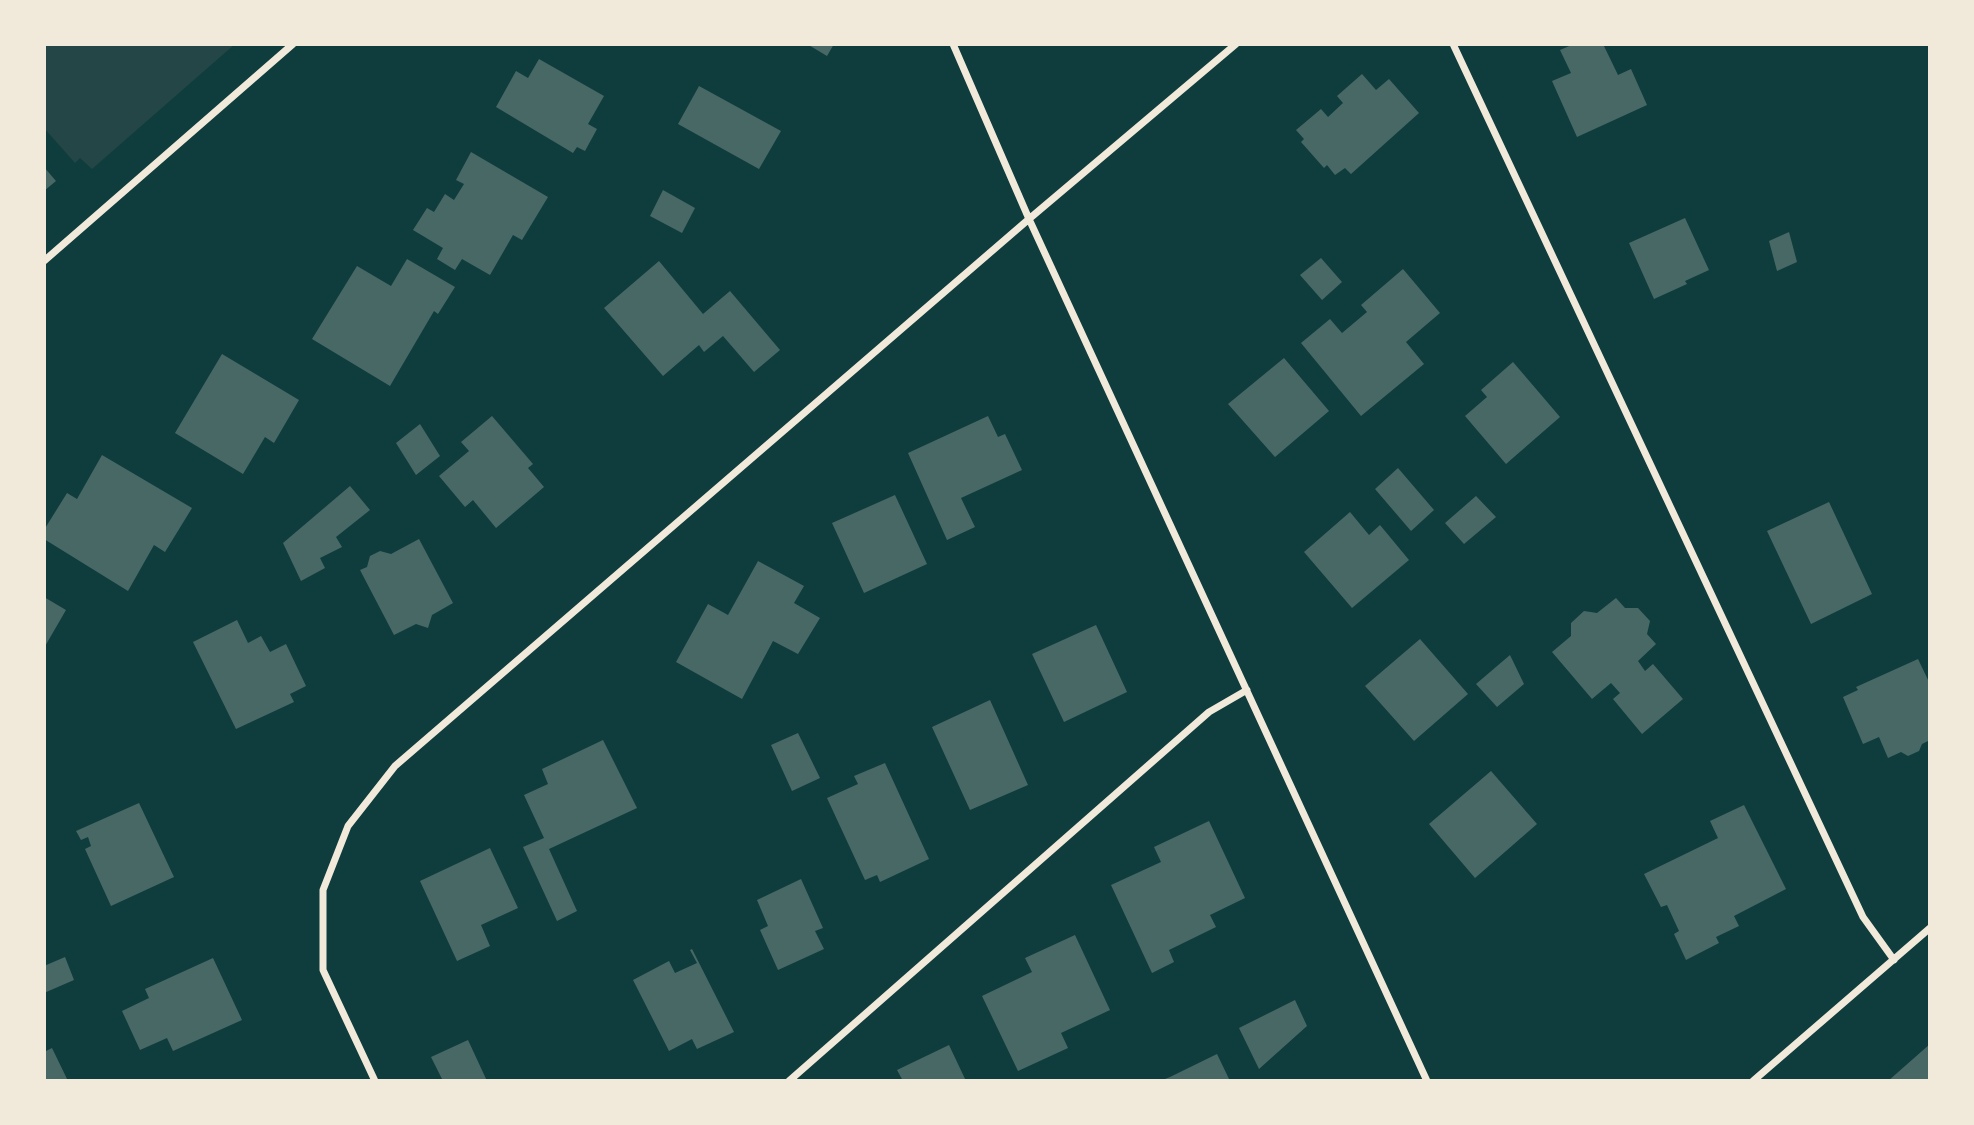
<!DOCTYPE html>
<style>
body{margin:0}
#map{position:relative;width:1974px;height:1125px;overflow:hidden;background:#0f3d3e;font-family:"DejaVu Sans",sans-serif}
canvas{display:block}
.frame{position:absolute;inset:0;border:46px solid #f1e9da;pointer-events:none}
</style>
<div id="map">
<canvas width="1974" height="1125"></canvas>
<div class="frame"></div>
</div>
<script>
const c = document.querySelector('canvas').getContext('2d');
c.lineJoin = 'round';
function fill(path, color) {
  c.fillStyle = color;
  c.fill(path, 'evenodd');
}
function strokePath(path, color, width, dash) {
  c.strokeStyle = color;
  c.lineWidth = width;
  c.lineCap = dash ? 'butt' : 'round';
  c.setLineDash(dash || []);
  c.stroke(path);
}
const green = new Path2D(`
 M 44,44 L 235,44 L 92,169 L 80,158 L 75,163 L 44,128 Z`);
const building = new Path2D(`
 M 807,44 L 834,44 L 827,56 Z
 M 1574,44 L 1603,44 L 1618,75 L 1631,69 L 1647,105 L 1577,137 L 1552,81 L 1571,73 L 1560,50 Z
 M 539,59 L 604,96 L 588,124 L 597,129 L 585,151 L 577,147 L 573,153 L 496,107 L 516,71 L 528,78 Z
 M 1362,74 L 1376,90 L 1389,79 L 1419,113 L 1351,174 L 1345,168 L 1335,175 L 1327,165 L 1324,168 L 1301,142 L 1304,139 L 1296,130 L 1321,109 L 1328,117 L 1343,103 L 1337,96 Z
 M 699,86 L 781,131 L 759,169 L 678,124 Z
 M 471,152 L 548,197 L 522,240 L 513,235 L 490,275 L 462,259 L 455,270 L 437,259 L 443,248 L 413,230 L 427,208 L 434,212 L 445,194 L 454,200 L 464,184 L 456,180 Z
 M 44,167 L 56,181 L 44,191 Z
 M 663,190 L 695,208 L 682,233 L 650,216 Z
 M 1685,218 L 1709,270 L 1685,281 L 1687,284 L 1654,299 L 1629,243 Z
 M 1789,232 L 1797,262 L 1777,271 L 1769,241 Z
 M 1321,258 L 1342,282 L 1322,300 L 1300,275 Z
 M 407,259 L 455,287 L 438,314 L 434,311 L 390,386 L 312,339 L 357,266 L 391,286 Z
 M 659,261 L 703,314 L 730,291 L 780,350 L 754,372 L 723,336 L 704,352 L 699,345 L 663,376 L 604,308 Z
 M 1403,269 L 1440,313 L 1406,342 L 1424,364 L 1361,416 L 1301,343 L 1330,319 L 1342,333 L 1367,312 L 1361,305 Z
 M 222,354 L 299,400 L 274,443 L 265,437 L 243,474 L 175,433 Z
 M 1284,358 L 1329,411 L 1275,457 L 1228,404 Z
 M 1513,362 L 1560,417 L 1506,464 L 1465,416 L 1487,397 L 1481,390 Z
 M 492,416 L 533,464 L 528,468 L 544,487 L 496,528 L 473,500 L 465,507 L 439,476 L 469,451 L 461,442 Z
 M 988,416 L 998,437 L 1005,434 L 1022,470 L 961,498 L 975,527 L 947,540 L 908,453 Z
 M 420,424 L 440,456 L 416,475 L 396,443 Z
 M 102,455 L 192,508 L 165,552 L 154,545 L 128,591 L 44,539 L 44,530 L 67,493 L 77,499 Z
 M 1398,468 L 1434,510 L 1411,531 L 1375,489 Z
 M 350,486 L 370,510 L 336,537 L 342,547 L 320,558 L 325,568 L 301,581 L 283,543 Z
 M 895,495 L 927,564 L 864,593 L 832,523 Z
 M 1476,496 L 1496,517 L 1464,544 L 1445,523 Z
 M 1829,502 L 1872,594 L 1811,624 L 1767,531 Z
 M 1350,512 L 1369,535 L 1380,525 L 1409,560 L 1352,608 L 1304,552 Z
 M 419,539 L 453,603 L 432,615 L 428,628 L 416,624 L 394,635 L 360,570 L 367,567 L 370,556 L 380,551 L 391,554 Z
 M 758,561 L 804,586 L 794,603 L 820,618 L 798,654 L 773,641 L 742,699 L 676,662 L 708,604 L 728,615 Z
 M 44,597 L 66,610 L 44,648 Z
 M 1616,598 L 1625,608 L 1638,608 L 1650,621 L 1647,634 L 1656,644 L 1638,661 L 1645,671 L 1653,664 L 1683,699 L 1642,734 L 1613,699 L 1620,693 L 1611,683 L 1592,699 L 1552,652 L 1571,636 L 1571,623 L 1584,611 L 1597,613 Z
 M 237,620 L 248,643 L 261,636 L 270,652 L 286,644 L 306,686 L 290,694 L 294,702 L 236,729 L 193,642 Z
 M 1096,625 L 1127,692 L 1064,722 L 1032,654 Z
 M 1420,639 L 1468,694 L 1414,741 L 1365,686 Z
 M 1510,655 L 1524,684 L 1497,707 L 1476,684 Z
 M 1918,659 L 1930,684 L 1930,740 L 1922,744 L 1919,751 L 1908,756 L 1901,752 L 1888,758 L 1879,737 L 1863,744 L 1843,697 L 1858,690 L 1856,687 Z
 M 990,700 L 1028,785 L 970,810 L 932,727 Z
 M 798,733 L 820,778 L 792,791 L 771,745 Z
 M 603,740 L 637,808 L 549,849 L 577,911 L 557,921 L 523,847 L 544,838 L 524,795 L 548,784 L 542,769 Z
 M 885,763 L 929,859 L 880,882 L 877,875 L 865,880 L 827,798 L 858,784 L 854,776 Z
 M 1491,771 L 1537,824 L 1475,878 L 1429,824 Z
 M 139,803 L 174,877 L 111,906 L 85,849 L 91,846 L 88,837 L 81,840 L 76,831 Z
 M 1744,805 L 1786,889 L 1734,916 L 1739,926 L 1716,937 L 1719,943 L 1686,960 L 1674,934 L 1679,931 L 1667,905 L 1661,907 L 1644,874 L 1718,838 L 1710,821 Z
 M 1209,821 L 1245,898 L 1210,915 L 1216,927 L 1169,950 L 1174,962 L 1152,973 L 1111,885 L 1161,862 L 1154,847 Z
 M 490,848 L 518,908 L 481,925 L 490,946 L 457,961 L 420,881 Z
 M 801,879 L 823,928 L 815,931 L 824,949 L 778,970 L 760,930 L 768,926 L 757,900 Z
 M 1075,935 L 1110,1010 L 1061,1033 L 1068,1048 L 1018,1071 L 982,996 L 1032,972 L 1025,958 Z
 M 692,949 L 734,1032 L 697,1049 L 692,1039 L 669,1051 L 633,980 L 669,961 L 675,973 L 697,963 L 690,950 Z
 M 65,957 L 74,980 L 44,993 L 44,966 Z
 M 213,958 L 242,1020 L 173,1051 L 167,1038 L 140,1050 L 122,1011 L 149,998 L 145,989 Z
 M 1295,1000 L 1307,1026 L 1259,1069 L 1239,1028 Z
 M 468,1040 L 487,1081 L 443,1081 L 431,1057 Z
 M 1930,1044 L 1930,1081 L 1888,1081 Z
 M 949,1045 L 966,1081 L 903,1081 L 897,1070 Z
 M 52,1048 L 68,1081 L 44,1081 L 44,1052 Z
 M 1217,1054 L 1230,1081 L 1160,1081 L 1170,1077 Z`);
const minor = new Path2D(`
 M 953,44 L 1029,219 L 1427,1081
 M 1453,44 L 1863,917 L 1894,960
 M 44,261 L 293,44
 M 375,1081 L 323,970 L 323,890 L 348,826 L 395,766 L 1029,219 L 1236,44
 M 789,1081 L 1209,712 L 1247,690
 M 1753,1081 L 1930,928`);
fill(green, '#244646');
fill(building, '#486865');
strokePath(minor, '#f1e9da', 7);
</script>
